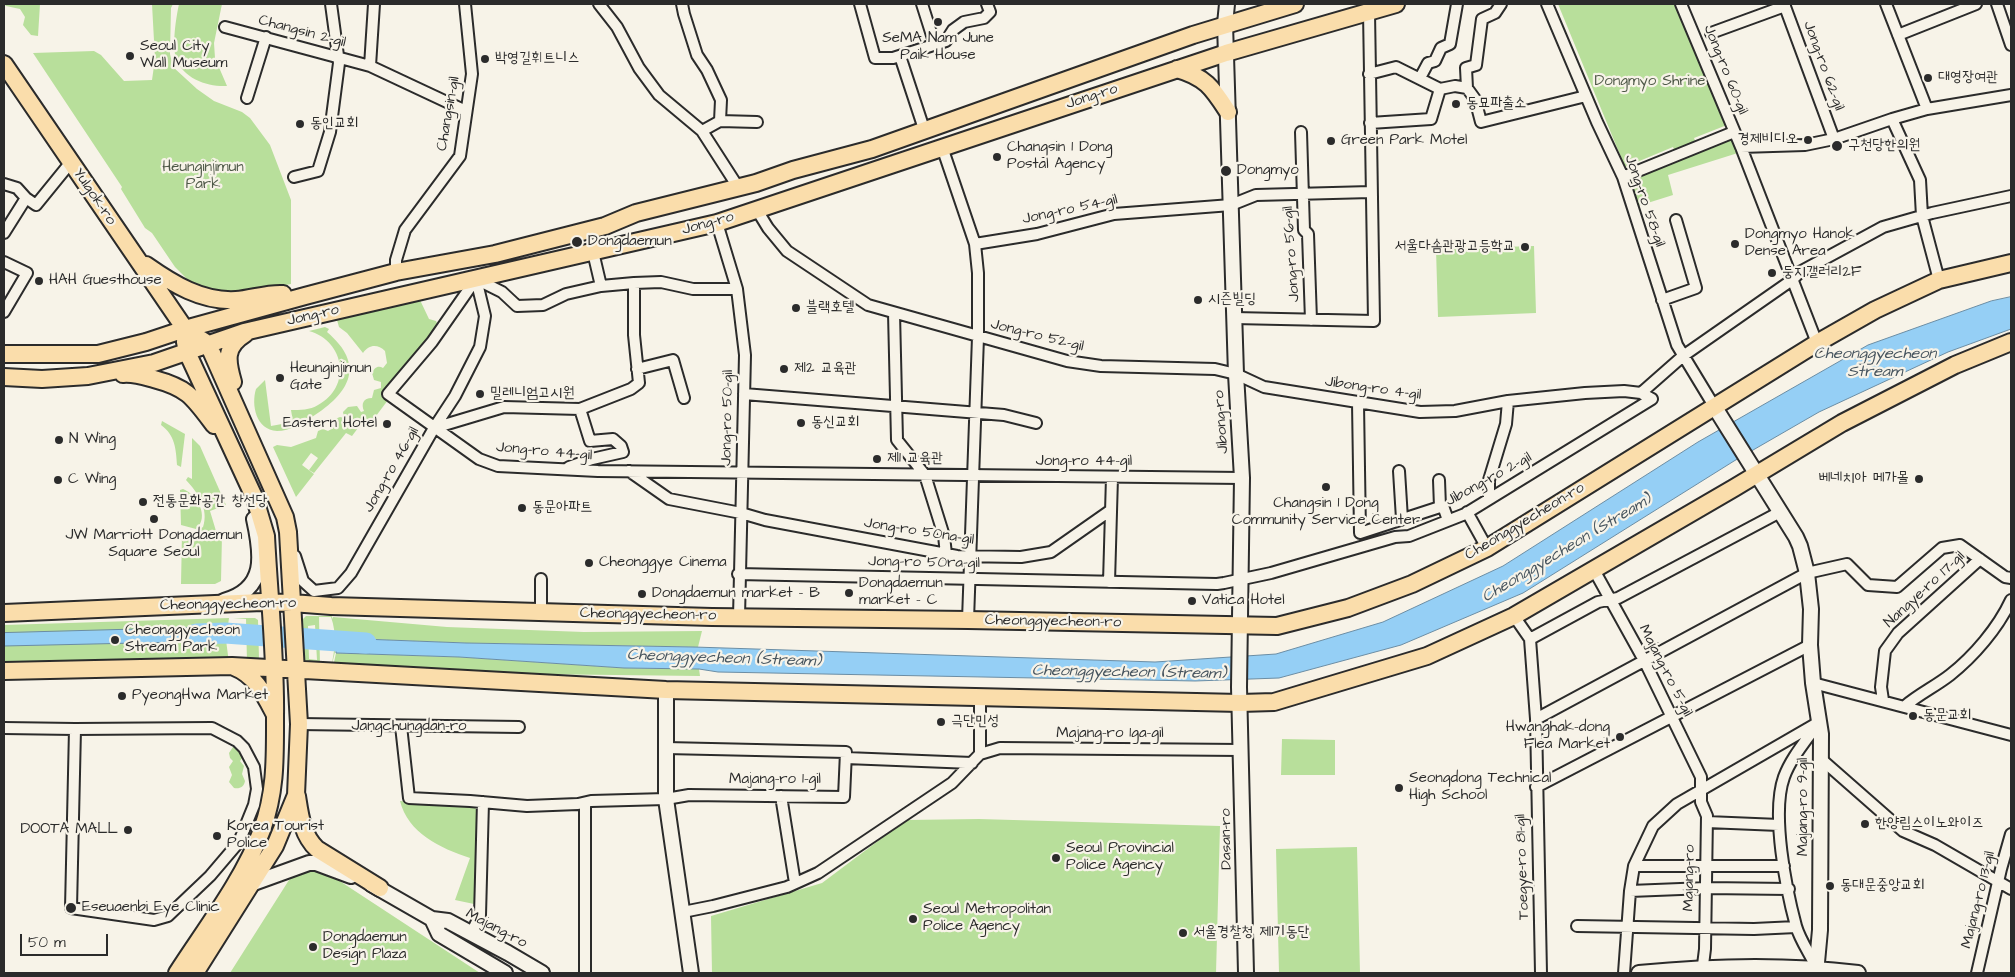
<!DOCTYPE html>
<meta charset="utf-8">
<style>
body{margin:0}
#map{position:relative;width:2015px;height:977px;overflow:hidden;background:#f7f3e8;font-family:"Architects Daughter",sans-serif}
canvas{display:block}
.frame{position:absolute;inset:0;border:5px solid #2b2b2b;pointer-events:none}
.scale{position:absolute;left:20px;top:934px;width:88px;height:22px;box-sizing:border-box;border:2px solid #2b2b2b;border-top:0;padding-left:6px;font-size:15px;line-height:18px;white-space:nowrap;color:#2b2b2b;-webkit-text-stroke:4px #f7f3e8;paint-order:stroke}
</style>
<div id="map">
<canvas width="2015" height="977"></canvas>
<div class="frame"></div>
<div class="scale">50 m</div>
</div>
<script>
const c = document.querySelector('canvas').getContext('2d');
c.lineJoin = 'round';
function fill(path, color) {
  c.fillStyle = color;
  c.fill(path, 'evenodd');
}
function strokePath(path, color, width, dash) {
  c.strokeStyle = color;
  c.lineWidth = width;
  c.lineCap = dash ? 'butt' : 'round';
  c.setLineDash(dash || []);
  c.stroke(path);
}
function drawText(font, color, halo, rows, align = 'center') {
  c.font = font + ' "Architects Daughter","Poor Story",sans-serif';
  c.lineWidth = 4.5;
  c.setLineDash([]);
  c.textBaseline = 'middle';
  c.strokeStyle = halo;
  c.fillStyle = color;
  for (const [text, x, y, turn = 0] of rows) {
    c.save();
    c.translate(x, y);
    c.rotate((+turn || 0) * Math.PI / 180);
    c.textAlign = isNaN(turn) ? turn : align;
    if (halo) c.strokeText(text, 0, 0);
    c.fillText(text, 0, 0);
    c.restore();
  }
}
const green = new Path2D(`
 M 4,4 L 40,4 L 38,36 L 31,35 L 23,25 L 25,17 L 20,9 L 6,6 Z
 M 152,4 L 173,4 L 171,8 L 170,54 L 173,67 L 197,89 L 214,101 L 242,112 L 250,118 L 270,145 L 291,200 L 291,284 L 225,296 L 191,283 L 175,267 L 152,233 L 145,228 L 121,189 L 122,187 L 33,53 L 94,51 L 101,55 L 124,81 L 152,80 L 155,59 Z
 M 179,4 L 222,4 L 214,43 L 215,58 L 227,86 C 208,87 183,79 176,58 C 172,44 176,18 179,4 Z
 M 1558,4 L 1677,4 L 1727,125 L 1694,138 L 1696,143 L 1675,152 L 1673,147 L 1625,167 Z
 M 1733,136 L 1741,152 L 1668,175 L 1673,195 L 1638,206 L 1628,179 Z
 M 1534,246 L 1536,313 L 1438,317 L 1436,249 Z
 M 420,300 L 429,319 L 436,321 L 438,325 L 391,396 L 370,424 L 364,420 L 352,436 L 346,433 L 314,473 L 309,470 L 318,458 L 311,453 L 302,465 L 314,474 L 296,497 L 273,447 L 277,445 L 291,447 L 316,438 L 318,431 L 323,429 L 328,431 L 333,428 L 335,419 L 340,417 L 344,418 L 343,412 L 348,407 L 357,406 L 361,412 L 364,411 C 361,404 363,398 372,398 L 374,390 L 381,388 L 381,382 L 374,380 L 372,373 C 374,368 378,365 383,368 L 387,363 L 385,351 C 378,344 369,344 363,353 L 347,333 L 339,327 L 337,320 Z
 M 325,327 L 329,329 L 327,332 C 366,365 350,393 312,417 C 302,423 290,431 277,431 C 256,430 251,405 256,389 L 265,380 L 271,426 L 293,422 L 291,410 C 300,410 310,410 318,405 C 352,387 345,341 309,331 Z
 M 162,421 L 185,434 L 181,467 L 177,465 C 176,449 175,435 161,425 Z
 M 192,438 L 200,446 L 226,505 L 210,511 L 216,531 L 195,532 L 203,527 C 209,509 198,493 186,480 L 188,477 L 192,479 Z
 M 183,489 C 197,494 210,517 196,529 L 181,525 L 180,490 Z
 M 182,534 L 222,535 L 221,581 L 215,584 L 181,584 Z
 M 306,616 L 332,616 L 332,619 L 333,617 L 447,627 L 584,632 L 702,631 L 698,647 L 466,643 L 336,638 L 335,652 L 331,668 L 307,666 L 304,663 L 303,619 ZM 319,617 L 331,617 C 337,634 335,650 331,667 L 320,666 ZM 315,625 L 317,660 L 309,659 L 308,626 Z
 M 229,618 L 226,640 L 229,663 L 247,662 L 246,619 L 233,618 L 255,618 L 258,620 L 259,659 L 257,662 L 229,664 L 4,663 L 4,625 Z
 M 336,653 L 459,657 L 624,668 L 699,669 L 700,676 L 445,673 L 333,667 Z
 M 1282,739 L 1335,740 L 1335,775 L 1281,775 Z
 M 233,747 L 235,747 L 243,757 L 240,761 L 244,766 L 242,774 L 245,781 C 244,787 240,789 234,788 L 229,782 L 232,775 L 229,767 L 233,761 L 230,758 L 229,753 Z
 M 400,801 L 472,805 L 478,811 L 478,901 L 474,904 L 455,900 L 470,858 C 440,848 408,833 400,801 Z
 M 979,819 L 1220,826 L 1216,973 L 712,973 L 711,916 L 822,883 L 906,820 Z
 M 1357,847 L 1360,973 L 1279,973 L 1276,849 Z
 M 316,869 L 329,874 L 480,973 L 230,973 L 289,880 L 303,870 Z`);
const water = new Path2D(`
 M 2011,297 L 2011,329 L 1948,352 L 1819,412 L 1734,461 L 1523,593 L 1401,645 L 1279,678 L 1195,681 L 718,672 L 699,669 L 624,668 L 459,657 L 336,653 L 336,638 L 466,643 L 694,647 L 1155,662 L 1276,654 L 1383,622 L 1503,566 L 1698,442 L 1868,345 L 1991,301 Z
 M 212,627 L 226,628 L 225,641 L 4,646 L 4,633 Z`);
const river = new Path2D(`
 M 196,634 L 225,633 L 366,643`);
const street = new Path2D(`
 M 599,4 L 617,27 L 639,68 L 659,95 L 702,131 L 738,187
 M 682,4 L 684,14 L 697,55 L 707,70 L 721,100 L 720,121
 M 860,4 L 875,58 L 893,58 L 946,41 L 953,30 L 964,22 L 984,18 L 990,12 L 987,4
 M 922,4 L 935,45
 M 1547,4 L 1597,122 L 1623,177 L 1677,345 L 1714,406
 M 1681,4 L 1741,147 L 1817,343
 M 1784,4 L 1834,139
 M 1886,4 L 1927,109
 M 1997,4 L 2011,45
 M 225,27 L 370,66 L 466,111
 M 1711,33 L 1785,6
 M 1898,35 L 1976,4
 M 900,56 L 924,129
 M 370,66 L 374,4
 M 1369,74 L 1396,67 L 1440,89
 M 1420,78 L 1428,63 L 1435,61 L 1441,48 L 1450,44 L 1457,4
 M 1467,88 L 1466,68 L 1476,65 L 1482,19 L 1495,13 L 1501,4
 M 247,98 L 266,37
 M 1892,119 L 1920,180 L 1922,216 L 1939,280
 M 1370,123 L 1431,119 L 1440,89 L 1455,86 L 1467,88 L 1475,99 L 1481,122 L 1586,96
 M 702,131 L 720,121 L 757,122
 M 1301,132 L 1304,230 L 1308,234 L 1311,320
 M 942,147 L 975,244 L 978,273 L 978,337 L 968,620
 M 1741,147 L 1805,145 L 1834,139 L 1892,119 L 1927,109 L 2011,95
 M 294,177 L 318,171 L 330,132 L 339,63 L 331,4
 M 1623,177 L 1734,132
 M 4,184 L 17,188 L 26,198
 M 717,223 L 737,289 L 745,355 L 739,617
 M 4,233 L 26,198 L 36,205 L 71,162
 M 975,244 L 1037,234 L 1114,214 L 1231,205 L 1256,195 L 1371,192
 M 593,252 L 601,286
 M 4,262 L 27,273 L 4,312
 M 396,272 L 396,260 L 405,230 L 460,156 L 472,74 L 465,4
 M 476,279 L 432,342 L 388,394 L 479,459 L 498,466 L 598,471 L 1242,478
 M 476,279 L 502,292 L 517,306 L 543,305 L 566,294 L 601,286 L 634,283 L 661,282 L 693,289 L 737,289
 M 1662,300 L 1696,288 L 1676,220
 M 894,313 L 897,440 L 925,475 L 944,536 L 946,554
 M 1234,318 L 1374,321 L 1369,12
 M 637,369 L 673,360 L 684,398
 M 1641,393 L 1683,356 L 1792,280 L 1800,272 L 1883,227 L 1932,213 L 2011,196
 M 744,394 L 1004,415 L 1036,423
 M 1358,403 L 1360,533 L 1443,506 L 1448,520
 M 434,428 L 504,407 L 580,409 L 631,389 L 639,383 L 634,335 L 634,283
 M 569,467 L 592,459 L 623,452 L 621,446 L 613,439 L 590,441 L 580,409
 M 629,471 L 669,499 L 741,513 L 765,520 L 957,556 L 1021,557 L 1051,552 L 1111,510
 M 1399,471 L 1402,519
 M 1439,480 L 1440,507
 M 1489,499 L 1489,480 L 1506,424 L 1508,401
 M 1467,512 L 1487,548
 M 295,556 L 303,581 L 314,591 L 338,588 L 351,573 L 434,428 L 455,396 L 480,347 L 485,316 L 476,279
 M 1594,570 L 1645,662 L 1701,777 L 1701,802 L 1707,816 L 1705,949 L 1702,973
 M 738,574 L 1217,584 L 1224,583 L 1271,573 L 1395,537 L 1409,536 L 1465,514 L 1652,399 L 1641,393 L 1624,391 L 1585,393 L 1508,401 L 1455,411 L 1420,412 L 1264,387 L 1236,374 L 1215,369 L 1101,366 L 1067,361 L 868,305 L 787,251 L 768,228 L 757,210
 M 541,579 L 541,612
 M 1109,582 L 1112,477
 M 1514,616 L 1530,639 L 1536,719 L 1541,973
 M 1530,639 L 1598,602 L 1618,598 L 1780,512
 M 1813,683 L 2011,735
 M 1883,700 L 1881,687 L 1885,651 L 1898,633 L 1980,559
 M 1905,706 C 1919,694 1936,686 1950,675 C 1974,656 1998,628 2011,600
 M 1536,719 L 1807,573 L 1847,564 L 1868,585 L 1897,587 L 1942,548 L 1960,545 L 2005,577 L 2011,578
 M 299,724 L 519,727
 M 401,726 L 409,798 L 470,801 L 527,806 L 578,804 L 591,801 L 666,799 L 689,795 L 844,797 L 846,752 L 666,748
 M 4,728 L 75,729 L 212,728 L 237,741 L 244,748 L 254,767 L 257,789 L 254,805 L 239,842 L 210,876 L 168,916 L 154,920 L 71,908 L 75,729
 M 980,754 L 980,698
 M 846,758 L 972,763
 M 1821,759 L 1903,831 L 1935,845 L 2011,889
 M 1536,787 L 1810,645
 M 781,796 L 795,883
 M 1707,822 L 1779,825
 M 1634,866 L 1784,866
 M 1630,891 L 1706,888 L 1789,889
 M 683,912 L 713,906 L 787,887 L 818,873 L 952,783 L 980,754 L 1000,748 L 1241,750
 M 1577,926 L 1754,929 L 1796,927
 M 471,934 L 480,915 L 483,802
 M 1816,967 C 1810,954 1800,940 1796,926 C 1786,889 1771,813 1784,777 C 1791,758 1805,742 1817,725
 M 585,973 L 585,803
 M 1624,973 L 1630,891 L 1634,866 L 1653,826 L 1677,804 L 1819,722
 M 1977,973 L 2001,869 L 2011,834`);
const secondary = new Path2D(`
 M 1227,4 L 1225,24 L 1236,374 L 1242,478 L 1239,687 L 1246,973
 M 1714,406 L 1796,537 L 1800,546 L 1807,573 L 1811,609 L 1810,645 L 1813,683 L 1821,734 L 1820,930 L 1816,973
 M 224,601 C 267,589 262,555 254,519
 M 666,690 L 666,799 L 691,973
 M 251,884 L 309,863 L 316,863 L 351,876
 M 371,884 L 432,919 L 448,921 L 508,953 L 542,973
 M 432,919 L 439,934 L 505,973
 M 1639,973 C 1711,966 1786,964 1858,973`);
const primary = new Path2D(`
 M 4,64 L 185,329 L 208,344 L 285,517 L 288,532 L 299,724 L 296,795 L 275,846 L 195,973
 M 1177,69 C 1206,77 1213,89 1228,112
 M 146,265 C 173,284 202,302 236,300 C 251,299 267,293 283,294
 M 4,354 L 98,354 L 146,342 L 185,329 L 305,296 L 396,272 L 495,254 L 605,226 L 636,213 L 756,183 L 793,170 L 872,149 L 1193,35 L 1295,4
 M 123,374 C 134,373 143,376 154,379 C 188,388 193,397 214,425
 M 4,377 L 42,379 L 88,376 L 154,363 L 244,332 L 717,223 L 1226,53 L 1396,4
 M 233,382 C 227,361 224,347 245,334
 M 4,613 L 262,602 L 292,603 L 331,606 L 712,617 L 968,620 L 1277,626 L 1348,608 L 1412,584 L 1487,548 L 1817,343 L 1875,310 L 1939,280 L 2011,263
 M 234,667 C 255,675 264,694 274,713
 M 4,671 L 232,666 L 666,690 L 1240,703 L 1274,702 L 1427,656 L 1514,616 L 1734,488 L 1842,423 L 1955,365 L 2011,342
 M 297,796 C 300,815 302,835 317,849 L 380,888
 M 177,973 C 206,928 243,880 262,830 C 276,791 275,758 275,717 C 276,657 269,596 266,536 L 255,499 L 187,352 L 185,342`);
const markers = [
 [938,22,5,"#2b2b2b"],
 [130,56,5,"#2b2b2b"],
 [485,59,5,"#2b2b2b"],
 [1928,78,5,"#2b2b2b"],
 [1456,104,5,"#2b2b2b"],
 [300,124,5,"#2b2b2b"],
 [1808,140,5,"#2b2b2b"],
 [1331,141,5,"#2b2b2b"],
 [1837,146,6,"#2b2b2b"],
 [997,157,5,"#2b2b2b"],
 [1226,171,6,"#2b2b2b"],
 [577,242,6,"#2b2b2b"],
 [1735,244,5,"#2b2b2b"],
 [1525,247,5,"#2b2b2b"],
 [1772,273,5,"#2b2b2b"],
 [39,281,5,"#2b2b2b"],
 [1198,300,5,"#2b2b2b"],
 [796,308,5,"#2b2b2b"],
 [784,369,5,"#2b2b2b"],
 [280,378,5,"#2b2b2b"],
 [480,394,5,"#2b2b2b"],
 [801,423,5,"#2b2b2b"],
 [387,424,5,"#2b2b2b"],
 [59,440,5,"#2b2b2b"],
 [877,459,5,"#2b2b2b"],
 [1919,479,5,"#2b2b2b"],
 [58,480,5,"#2b2b2b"],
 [1326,487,5,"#2b2b2b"],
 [143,502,5,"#2b2b2b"],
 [522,508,5,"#2b2b2b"],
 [154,519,5,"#2b2b2b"],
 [589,563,5,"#2b2b2b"],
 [849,593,5,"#2b2b2b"],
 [642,594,5,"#2b2b2b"],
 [1192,601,5,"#2b2b2b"],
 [115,640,5,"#2b2b2b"],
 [122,696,5,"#2b2b2b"],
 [1913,716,5,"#2b2b2b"],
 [941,722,5,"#2b2b2b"],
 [1620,737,5,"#2b2b2b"],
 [1399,788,5,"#2b2b2b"],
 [1865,824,5,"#2b2b2b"],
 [128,830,5,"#2b2b2b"],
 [217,836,5,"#2b2b2b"],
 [1056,858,5,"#2b2b2b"],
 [1830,886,5,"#2b2b2b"],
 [71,908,6,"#2b2b2b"],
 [913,919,5,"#2b2b2b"],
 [1183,933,5,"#2b2b2b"],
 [313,947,5,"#2b2b2b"]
];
const streetNames = [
 ["Changsin 2-gil",302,32,15],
 ["Jong-ro 62-gil",1823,66,70],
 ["Jong-ro 60-gil",1725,70,68],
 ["Jong-ro",1092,97,-18],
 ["Changsin-gil",449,114,-80],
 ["Yulgok-ro",94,197,56],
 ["Jong-ro 58-gil",1644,201,71],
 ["Jong-ro 54-gil",1070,210,-12],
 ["Jong-ro",708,224,-15],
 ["Jong-ro 56-gil",1292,254,-94],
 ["Jong-ro",313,316,-13],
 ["Jong-ro 52-gil",1037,336,14],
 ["Jibong-ro 4-gil",1373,389,8],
 ["Jong-ro 50-gil",728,418,-89],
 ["Jibong-ro",1222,422,-94],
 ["Jong-ro 44-gil",544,452,5],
 ["Jong-ro 44-gil",1084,462],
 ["Jong-ro 46-gil",392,470,-60],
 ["Jibong-ro 2-gil",1489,480,-29],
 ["Cheonggyecheon-ro",1525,522,-31],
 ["Jong-ro 50na-gil",919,532,9],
 ["Jong-ro 50ra-gil",924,563,1],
 ["Nangye-ro 17-gil",1925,590,-43],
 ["Cheonggyecheon-ro",228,605,-1],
 ["Cheonggyecheon-ro",648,615,1],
 ["Cheonggyecheon-ro",1053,622,1],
 ["Majang-ro 5-gil",1665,671,63],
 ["Jangchungdan-ro",409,727],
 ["Majang-ro 1ga-gil",1110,734],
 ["Majang-ro 1-gil",775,780],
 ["Majang-ro 9-gil",1804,807,-90],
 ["Dasan-ro",1227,839,-91],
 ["Toegye-ro 81-gil",1523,867,-92],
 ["Majang-ro",1690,878,-89],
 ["Majang-ro 13-gil",1979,900,-76],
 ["Majang-ro",496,929,28]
];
const poiNames = [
 ["SeMA Nam June",938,39,"center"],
 ["Paik House",938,56,"center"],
 ["Seoul City",140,47],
 ["Wall Museum",140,64],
 ["박영길휘트니스",495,59],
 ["대영장여관",1938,78],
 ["동묘파출소",1466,104],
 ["동인교회",310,124],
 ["경제비디오",1798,140,"right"],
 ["Green Park Motel",1341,141],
 ["구천당한의원",1848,146],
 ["Changsin 1 Dong",1007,148],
 ["Postal Agency",1007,165],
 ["Dongmyo",1237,171],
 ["Dongmyo Hanok",1745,235],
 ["Dense Area",1745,252],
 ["Dongdaemun",588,242],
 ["서울다솜관광고등학교",1515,247,"right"],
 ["둥지갤러리2F",1782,273],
 ["HAH Guesthouse",49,281],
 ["시즌빌딩",1208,300],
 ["블랙호텔",806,308],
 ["Heunginjimun",290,369],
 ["Gate",290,386],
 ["제2 교육관",794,369],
 ["밀레니엄고시원",490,394],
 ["동신교회",811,423],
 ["Eastern Hotel",377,424,"right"],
 ["N Wing",69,440],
 ["제1 교육관",887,459],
 ["베네치아 메가몰",1909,479,"right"],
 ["C Wing",68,480],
 ["전통문화공간 창선당",153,502],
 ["Changsin 1 Dong",1326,504,"center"],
 ["Community Service Center",1326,521,"center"],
 ["동문아파트",532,508],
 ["JW Marriott Dongdaemun",154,536,"center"],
 ["Square Seoul",154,553,"center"],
 ["Cheonggye Cinema",599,563],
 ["Dongdaemun",859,584],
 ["market - C",859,601],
 ["Dongdaemun market - B",652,594],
 ["Vatica Hotel",1202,601],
 ["Cheonggyecheon",125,631],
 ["Stream Park",125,648],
 ["PyeongHwa Market",132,696],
 ["동문교회",1923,716],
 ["극단민성",951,722],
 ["Hwanghak-dong",1610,728,"right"],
 ["Flea Market",1610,745,"right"],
 ["Seongdong Technical",1409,779],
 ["High School",1409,796],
 ["한양립스이노와이즈",1875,824],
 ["Korea Tourist",227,827],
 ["Police",227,844],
 ["DOOTA MALL",118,830,"right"],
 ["Seoul Provincial",1066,849],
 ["Police Agency",1066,866],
 ["동대문중앙교회",1840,886],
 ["Eseuaenbi Eye Clinic",82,908],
 ["Seoul Metropolitan",923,910],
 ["Police Agency",923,927],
 ["서울경찰청 제1기동단",1193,933],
 ["Dongdaemun",323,938],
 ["Design Plaza",323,955]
];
const parkNames = [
 ["Dongmyo Shrine",1650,82],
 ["Heunginjimun",203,168],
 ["Park",203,185]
];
const waterNames = [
 ["Cheonggyecheon",1875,355],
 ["Stream",1875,373],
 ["Cheonggyecheon (Stream)",1567,549,-31],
 ["Cheonggyecheon (Stream)",724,659,2],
 ["Cheonggyecheon (Stream)",1129,673,1]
];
fill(green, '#b8df9b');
fill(water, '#95cff5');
strokePath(water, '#6b8da4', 1);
strokePath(river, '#95cff5', 21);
strokePath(street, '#2b2b2b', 14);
strokePath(secondary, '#2b2b2b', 18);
strokePath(primary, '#2b2b2b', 20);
strokePath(street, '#f7f3e8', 10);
strokePath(secondary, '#f7f3e8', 14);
strokePath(primary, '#faddab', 16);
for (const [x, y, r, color] of markers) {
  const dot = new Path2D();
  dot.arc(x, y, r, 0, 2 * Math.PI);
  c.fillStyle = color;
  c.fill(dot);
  strokePath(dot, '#f7f3e8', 2);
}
drawText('15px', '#2b2b2b', '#f7f3e8', streetNames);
drawText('15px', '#2b2b2b', '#f7f3e8', poiNames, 'left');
drawText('15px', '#4e5847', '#f7f3e8', parkNames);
drawText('italic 16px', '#46545e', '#f7f3e8', waterNames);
</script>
